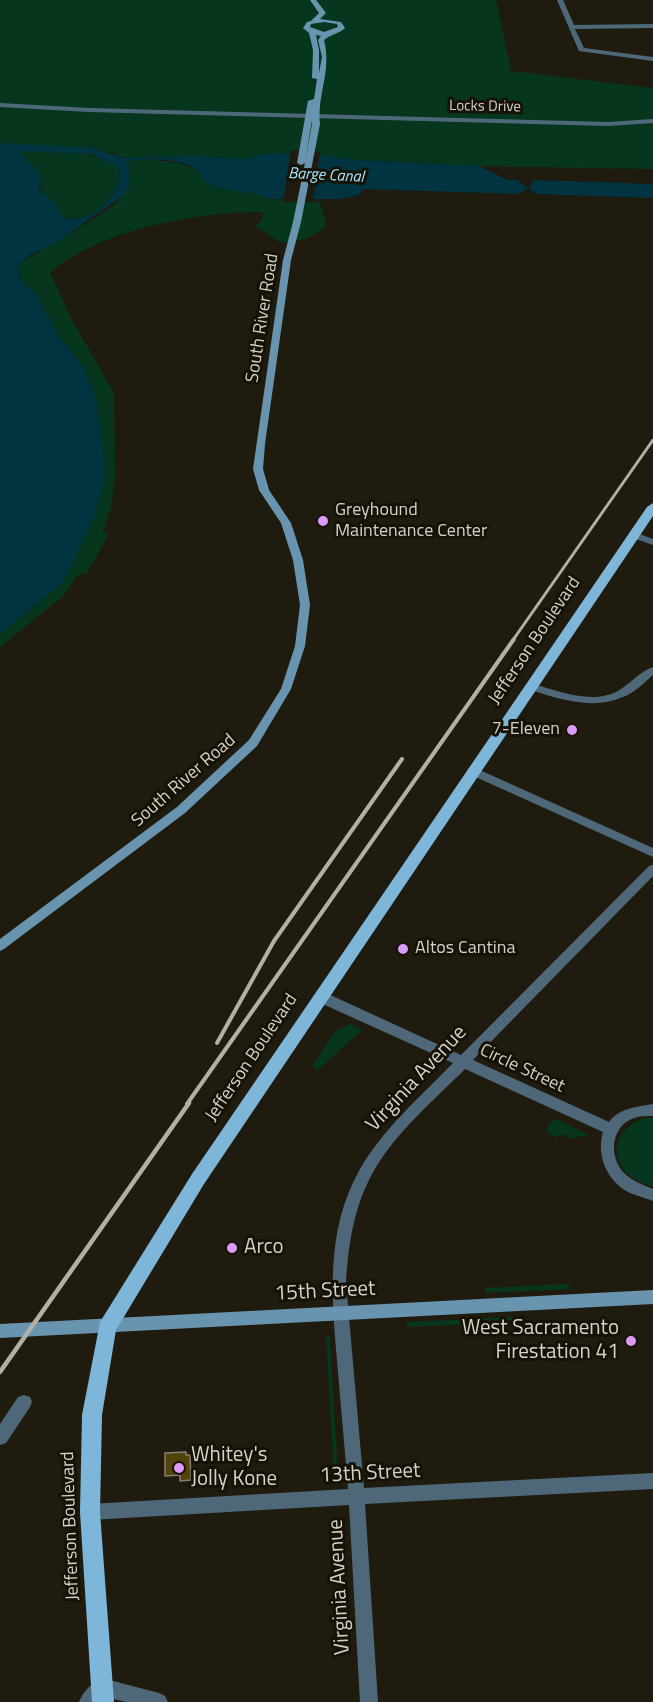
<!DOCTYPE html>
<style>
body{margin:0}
canvas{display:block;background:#1f1b0f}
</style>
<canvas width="653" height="1702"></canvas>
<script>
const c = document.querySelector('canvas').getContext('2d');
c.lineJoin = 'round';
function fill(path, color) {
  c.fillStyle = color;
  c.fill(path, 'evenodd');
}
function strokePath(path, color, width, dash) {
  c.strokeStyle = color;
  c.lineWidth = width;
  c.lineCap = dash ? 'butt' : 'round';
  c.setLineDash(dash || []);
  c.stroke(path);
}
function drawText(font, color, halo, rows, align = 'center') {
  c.font = font + ' "Titillium Web",sans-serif';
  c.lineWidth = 6;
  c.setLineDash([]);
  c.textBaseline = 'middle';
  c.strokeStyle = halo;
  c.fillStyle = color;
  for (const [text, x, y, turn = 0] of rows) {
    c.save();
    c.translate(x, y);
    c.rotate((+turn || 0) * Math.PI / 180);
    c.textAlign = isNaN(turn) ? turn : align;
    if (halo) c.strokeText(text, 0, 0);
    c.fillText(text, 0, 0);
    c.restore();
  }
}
const green = new Path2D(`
 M 0,0 L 496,0 L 511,71 L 653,88 L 653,169 L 479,166 L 353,160 L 299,153 L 262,154 L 245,159 L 193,156 L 125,158 L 111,152 L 0,143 Z
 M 18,151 C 54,151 89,146 120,169 C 119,199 93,224 63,218 C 45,197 32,174 18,151 Z
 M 144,159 L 180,163 L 196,169 L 209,184 L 259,193 L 268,199 L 320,202 L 326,225 C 315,238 298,241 281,243 L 255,226 L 262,220 L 263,212 C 195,212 103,229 50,272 L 71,318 L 114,393 L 115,477 L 111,508 L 103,532 L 109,533 L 87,574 L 80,573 L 63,596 L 0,647 L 0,634 L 63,582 L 104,457 L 100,429 L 83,368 L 58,335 L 35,293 L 20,278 L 17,267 C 38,247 125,210 129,185 C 131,178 128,168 127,161 Z
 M 351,1024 L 362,1030 L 318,1070 L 312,1067 L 335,1031 Z
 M 554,1118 L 589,1135 L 568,1139 L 566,1134 L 555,1137 L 545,1131 Z
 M 645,1118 L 653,1118 L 653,1186 C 612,1178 601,1133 645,1118 Z
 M 569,1284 L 570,1289 L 485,1293 L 485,1288 Z
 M 513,1317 L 518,1322 L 406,1327 L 407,1322 Z
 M 326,1336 L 330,1336 L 338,1476 L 334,1476 Z`);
const water = new Path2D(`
 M 0,143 L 92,148 L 125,158 L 193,156 L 245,159 L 262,154 L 299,153 L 355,160 L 479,166 L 508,180 L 518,180 L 528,188 L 519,194 L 364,189 L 359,195 L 341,199 L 268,199 C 250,188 226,193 209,184 C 204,181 201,174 197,170 C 180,157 147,159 128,161 L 130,185 L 124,195 L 60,240 L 30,255 L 17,267 L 20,278 L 35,293 L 58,335 L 83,367 L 96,398 L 104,457 L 103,481 L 95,515 L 63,582 L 0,634 ZM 18,151 L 92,154 L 120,169 C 119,199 92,224 63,218 L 53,202 L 39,189 L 40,174 Z
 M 534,180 L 653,184 L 653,198 L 535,194 L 529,187 Z`);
const pier = new Path2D(`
 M 291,150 L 320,152 L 313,202 L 283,202 Z`);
const building = new Path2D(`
 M 186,1452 L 186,1455 L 190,1455 L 191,1480 L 180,1481 L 180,1475 L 165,1476 L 165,1453 Z`);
const street = new Path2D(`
 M 557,0 L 563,0 L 574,25 L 653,24 L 653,28 L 575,29 L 584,48 L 653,57 L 653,61 L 579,51 Z
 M 0,103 L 89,108 L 608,122 L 653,119 L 653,123 L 608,126 L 89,112 L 0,107 Z
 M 634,532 L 653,539 L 653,545 L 630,537 L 630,533 Z
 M 653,667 L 653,675 C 644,683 634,693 623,697 C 592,711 557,698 527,689 L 526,687 L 531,683 C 557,691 592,705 618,691 C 630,684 640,671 653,667 Z
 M 473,767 L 653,848 L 653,857 L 469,774 L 467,771 L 469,768 Z
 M 653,865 L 653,876 L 473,1060 L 609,1122 C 619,1108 637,1107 653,1104 L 653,1116 C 647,1116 640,1116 634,1118 C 611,1126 608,1156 624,1173 C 632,1181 643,1185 653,1189 L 653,1201 C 646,1198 637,1196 630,1193 C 607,1182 596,1155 603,1132 L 465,1069 C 431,1103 390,1137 369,1180 C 353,1212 348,1248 346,1283 L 364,1488 L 653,1473 L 653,1489 L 365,1504 L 378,1702 L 360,1702 L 349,1505 L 90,1520 L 84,1518 L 82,1512 L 84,1506 L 90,1504 L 348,1489 C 345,1450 341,1410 338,1371 C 332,1302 324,1232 360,1169 C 384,1128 420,1097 453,1063 L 316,1001 L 315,997 L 316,993 L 326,993 L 461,1055 L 649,866 Z
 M 24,1395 L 30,1397 L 32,1402 L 30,1407 L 6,1443 L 0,1445 L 0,1424 L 18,1397 Z
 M 102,1678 L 159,1693 L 165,1696 L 168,1702 L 126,1702 L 105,1697 L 100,1702 L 79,1702 C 83,1692 92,1682 102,1678 Z`);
const secondary = new Path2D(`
 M 310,0 L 316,0 L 326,13 L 320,19 L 341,22 L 345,28 C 339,34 331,34 324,40 C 332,71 317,94 320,124 L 301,222 L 291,260 L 265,444 L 263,469 L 269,490 L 291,523 L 303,560 L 310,605 L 305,646 L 291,689 L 257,746 L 185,813 L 4,949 L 0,951 L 0,939 L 177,807 L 249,740 L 281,689 L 295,646 L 300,605 L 293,560 L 281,523 L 259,490 L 253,469 L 283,260 L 293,222 L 305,163 L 301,165 L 297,163 L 308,101 L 314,99 L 317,79 L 312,78 L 313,50 L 309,33 L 303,28 L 307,22 L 311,21 L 319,13 ZM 324,22 L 337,24 L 338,27 L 324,32 L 310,27 L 311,24 ZM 316,35 L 321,36 L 318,40 L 322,57 L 319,73 L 319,50 ZM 312,120 L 312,124 L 305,162 Z
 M 653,1290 L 653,1304 L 0,1338 L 0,1324 Z`);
const primary = new Path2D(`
 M 653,503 L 653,516 L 204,1184 L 116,1330 L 102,1415 L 100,1512 L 114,1702 L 92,1702 L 80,1512 L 82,1415 L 100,1322 L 192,1174 L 647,507 Z`);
const railFar2 = new Path2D(`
 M 513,640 L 653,440`);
const railFar1 = new Path2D(`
 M 217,1043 L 274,941 L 402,759
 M 187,1104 L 514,639`);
const rail = new Path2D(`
 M 0,1372 L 189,1103`);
const markers = [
 [323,521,6,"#da9af6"],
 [572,730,6,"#da9af6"],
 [403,949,6,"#da9af6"],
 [232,1248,6,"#da9af6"],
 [631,1341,6,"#da9af6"],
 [179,1468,6,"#da9af6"]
];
const farStreetnames = [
 ["Locks Drive",485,107,1]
];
const farWaternames = [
 ["Barge Canal",326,176,3]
];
const streetNames = [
 ["South River Road",263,318,-81],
 ["Jefferson Boulevard",535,641,-56],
 ["South River Road",184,781,-41],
 ["Jefferson Boulevard",252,1058,-56],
 ["Circle Street",522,1069,25],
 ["Jefferson Boulevard",71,1526,-92]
];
const poiNames = [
 ["Greyhound",335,511],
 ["Maintenance Center",335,532],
 ["7-Eleven",560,730,"right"],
 ["Altos Cantina",415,949]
];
const nearStreetnames = [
 ["Virginia Avenue",417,1079,-47],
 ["15th Street",325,1292,-3],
 ["13th Street",370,1474,-3],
 ["Virginia Avenue",340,1587,-93]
];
const nearPoinames = [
 ["Arco",244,1248],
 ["West Sacramento",619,1329,"right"],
 ["Firestation 41",619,1353,"right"],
 ["Whitey's",191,1456],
 ["Jolly Kone",191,1480]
];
fill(green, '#06361e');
fill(water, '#003441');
fill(pier, '#1f1b0f');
fill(building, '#52430c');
strokePath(building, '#858071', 1.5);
fill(street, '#4e6879');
fill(secondary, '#6994af');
fill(primary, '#7eb6d9');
strokePath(railFar2, '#b2afa6', 3);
strokePath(railFar1, '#b2afa6', 4);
strokePath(rail, '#b2afa6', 4.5);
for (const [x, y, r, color] of markers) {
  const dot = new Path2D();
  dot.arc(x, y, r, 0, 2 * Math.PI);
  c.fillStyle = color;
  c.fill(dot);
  strokePath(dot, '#161206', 2);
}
drawText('15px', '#d5d2ca', '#161206', farStreetnames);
drawText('italic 16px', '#a6e8fe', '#161206', farWaternames);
drawText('18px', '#d5d2ca', '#161206', streetNames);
drawText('18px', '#d5d2ca', '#161206', poiNames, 'left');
drawText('21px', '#d5d2ca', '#161206', nearStreetnames);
drawText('21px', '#d5d2ca', '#161206', nearPoinames, 'left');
</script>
